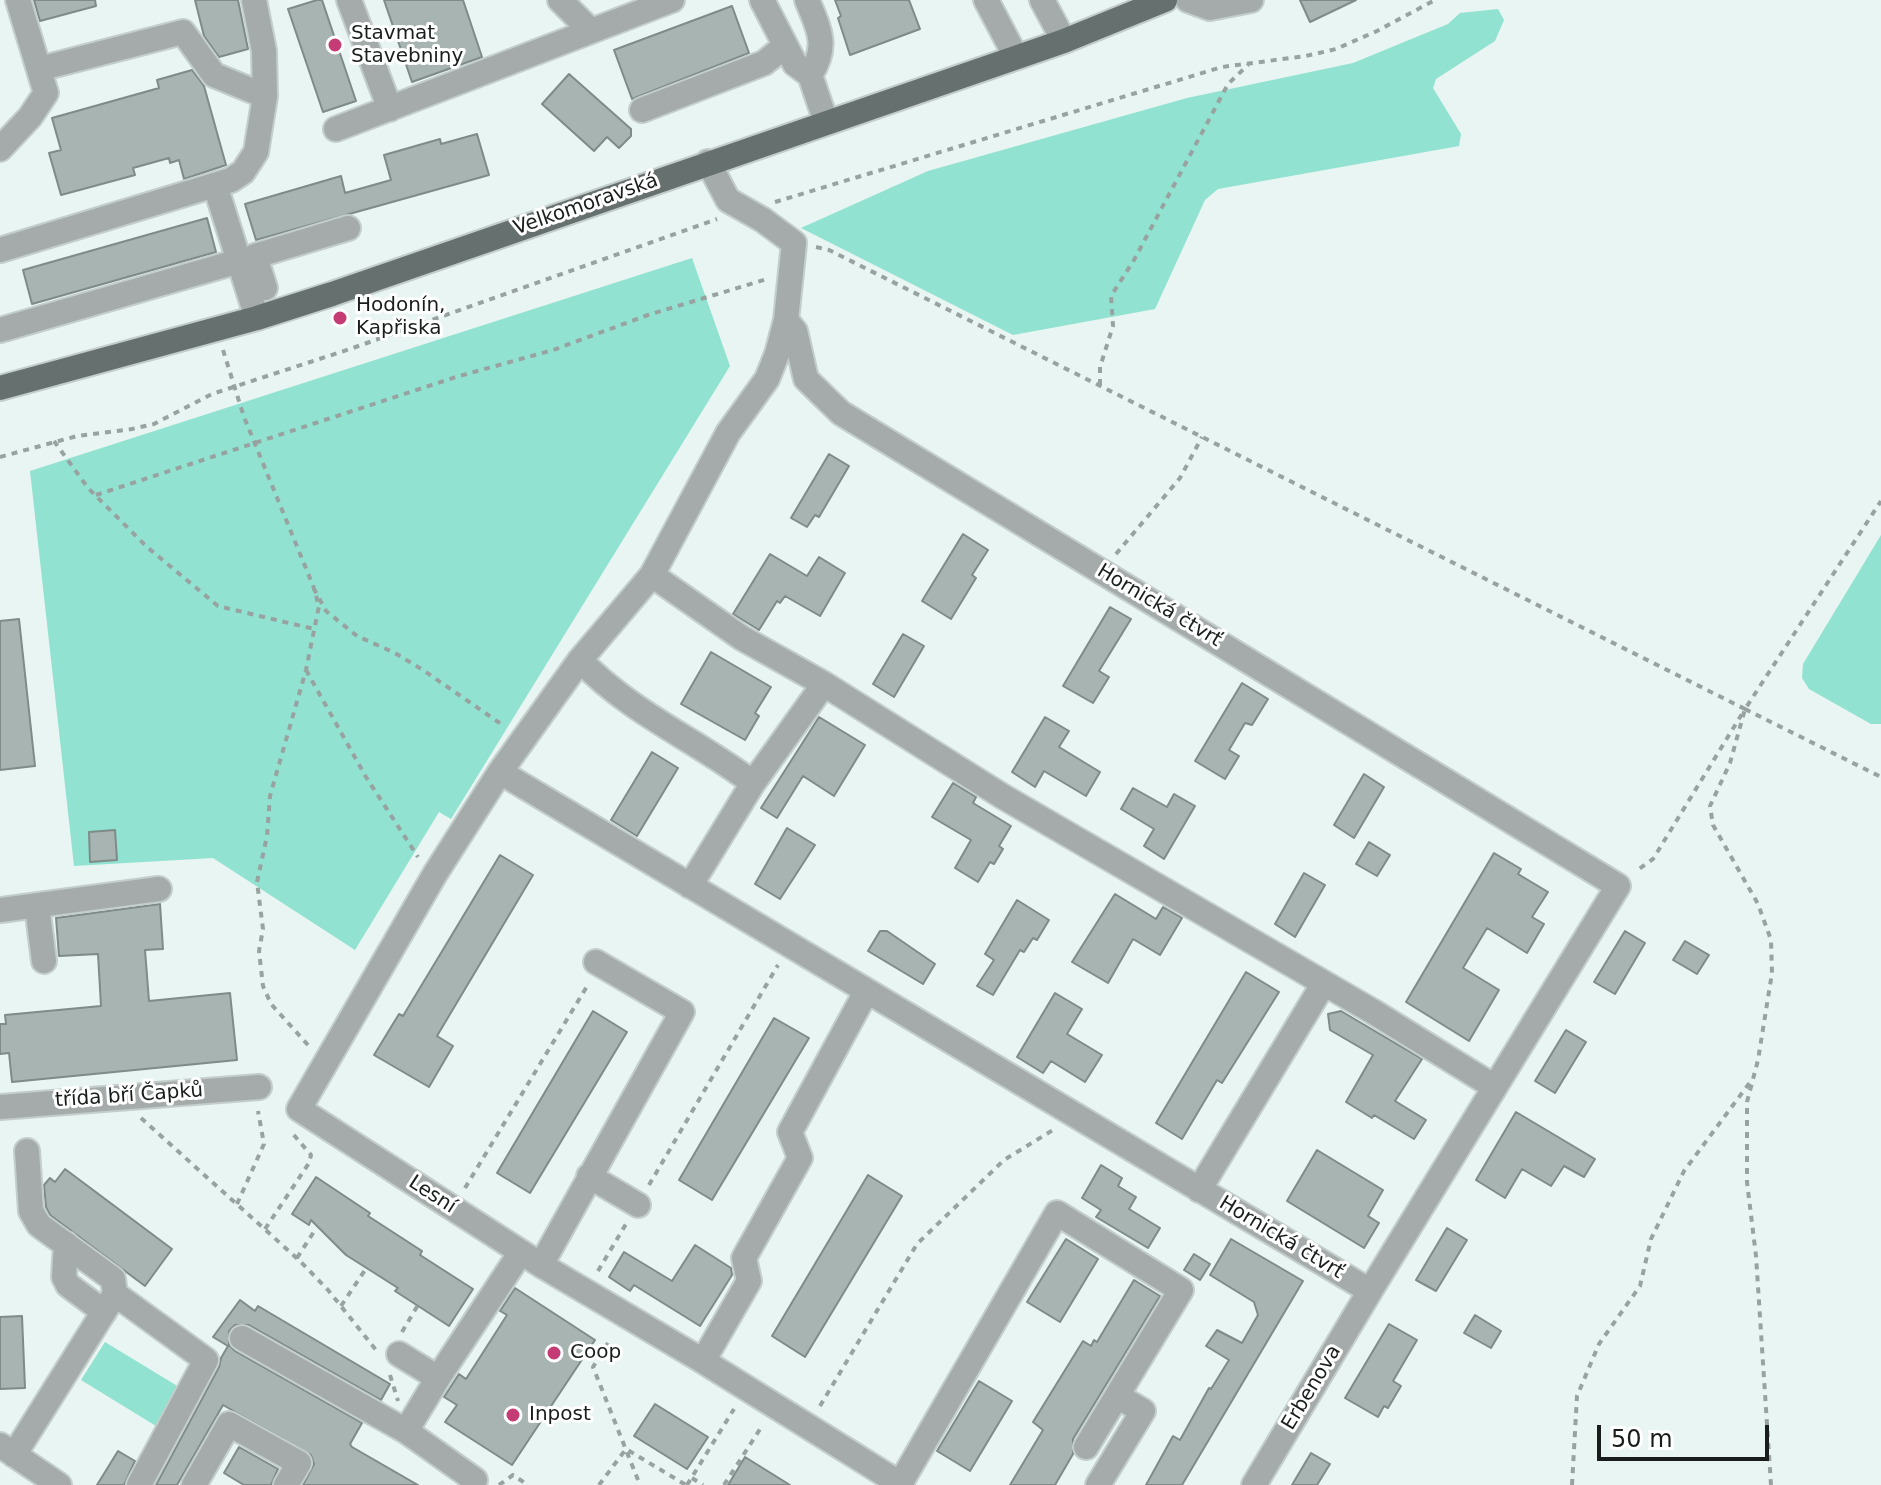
<!DOCTYPE html>
<meta charset="utf-8">
<style>
body{margin:0}
#map{position:relative;width:1881px;height:1485px;overflow:hidden;background:#e8f5f2;font-family:"DejaVu Sans",sans-serif}
canvas{display:block}
.scale{position:absolute;left:1597px;top:1425px;width:172px;height:36px;box-sizing:border-box;border:4px solid #191e1d;border-top:0;padding-left:10px;font-size:24px;line-height:28px;white-space:nowrap;color:#191e1d;-webkit-text-stroke:6px #fff;paint-order:stroke}
</style>
<div id="map">
<canvas width="1881" height="1485"></canvas>
<div class="scale">50 m</div>
</div>
<script>
const c = document.querySelector('canvas').getContext('2d');
c.lineJoin = 'round';
function fill(path, color) {
  c.fillStyle = color;
  c.fill(path, 'evenodd');
}
function strokePath(path, color, width, dash) {
  c.strokeStyle = color;
  c.lineWidth = width;
  c.lineCap = dash ? 'butt' : 'round';
  c.setLineDash(dash || []);
  c.stroke(path);
}
function drawText(font, color, halo, rows, align = 'center') {
  c.font = font + ' "DejaVu Sans",sans-serif';
  c.lineWidth = 6;
  c.setLineDash([]);
  c.textBaseline = 'middle';
  c.strokeStyle = halo;
  c.fillStyle = color;
  for (const [text, x, y, turn = 0] of rows) {
    c.save();
    c.translate(x, y);
    c.rotate((+turn || 0) * Math.PI / 180);
    c.textAlign = isNaN(turn) ? turn : align;
    if (halo) c.strokeText(text, 0, 0);
    c.fillText(text, 0, 0);
    c.restore();
  }
}
const green = new Path2D(`
 M 1498,9 L 1504,20 L 1495,41 L 1436,79 L 1433,88 L 1461,134 L 1459,146 L 1218,189 L 1205,200 L 1155,309 L 1013,335 L 801,228 L 928,171 L 1187,98 L 1353,63 L 1448,24 L 1460,13 Z
 M 692,258 L 730,366 L 451,819 L 439,812 L 355,950 L 213,858 L 74,866 L 30,471 Z
 M 1881,535 L 1881,724 L 1871,724 L 1809,689 L 1802,678 L 1803,664 Z
 M 105,1342 L 179,1387 L 156,1426 L 81,1380 Z`);
const building = new Path2D(`
 M 34,0 L 95,0 L 96,6 L 40,21 Z
 M 195,0 L 238,0 L 248,49 L 219,57 L 204,36 Z
 M 317,0 L 322,0 L 356,101 L 323,112 L 288,9 Z
 M 384,0 L 463,0 L 482,57 L 412,82 Z
 M 835,0 L 909,0 L 920,29 L 850,55 L 838,18 L 841,16 Z
 M 1300,0 L 1356,0 L 1310,22 Z
 M 732,6 L 749,53 L 632,99 L 614,50 Z
 M 192,70 L 204,86 L 226,165 L 184,179 L 179,160 L 170,163 L 169,158 L 133,168 L 135,175 L 61,195 L 49,153 L 61,150 L 52,118 L 159,88 L 157,80 Z
 M 569,74 L 631,129 L 631,136 L 619,148 L 607,137 L 594,151 L 542,104 Z
 M 477,134 L 489,175 L 256,240 L 245,204 L 341,176 L 345,193 L 391,180 L 384,155 L 440,139 L 441,144 Z
 M 207,218 L 216,252 L 32,304 L 23,270 Z
 M 829,454 L 849,466 L 819,517 L 815,515 L 807,527 L 791,518 Z
 M 963,534 L 988,550 L 972,575 L 976,578 L 951,619 L 922,601 Z
 M 770,554 L 807,576 L 819,557 L 845,573 L 820,616 L 785,596 L 780,603 L 777,601 L 759,630 L 733,614 Z
 M 1110,607 L 1131,619 L 1099,671 L 1109,677 L 1093,703 L 1063,686 Z
 M 19,619 L 35,766 L 0,770 L 0,621 Z
 M 903,634 L 924,646 L 894,697 L 873,684 Z
 M 711,652 L 771,687 L 755,713 L 759,716 L 745,740 L 681,704 Z
 M 1242,683 L 1268,699 L 1252,725 L 1245,723 L 1229,750 L 1239,756 L 1225,779 L 1195,761 Z
 M 819,717 L 865,745 L 834,796 L 803,776 L 777,818 L 761,808 Z
 M 1045,717 L 1069,731 L 1059,747 L 1100,772 L 1086,796 L 1044,771 L 1035,787 L 1012,772 Z
 M 652,752 L 678,768 L 637,836 L 611,820 Z
 M 1364,774 L 1384,787 L 1354,838 L 1334,825 Z
 M 953,783 L 976,797 L 973,803 L 1011,826 L 999,846 L 1003,849 L 994,864 L 990,862 L 978,882 L 955,868 L 971,840 L 932,817 Z
 M 1133,788 L 1167,807 L 1174,794 L 1195,806 L 1164,859 L 1144,846 L 1154,829 L 1121,809 Z
 M 787,828 L 815,845 L 780,899 L 755,884 Z
 M 115,830 L 117,860 L 90,862 L 89,832 Z
 M 1369,842 L 1390,855 L 1377,876 L 1356,864 Z
 M 1494,853 L 1521,869 L 1518,874 L 1548,892 L 1532,917 L 1544,924 L 1527,953 L 1487,928 L 1463,968 L 1499,990 L 1469,1041 L 1406,1002 Z
 M 500,855 L 533,875 L 437,1036 L 453,1046 L 429,1087 L 374,1055 L 399,1014 L 403,1016 Z
 M 1304,873 L 1325,885 L 1295,937 L 1275,924 Z
 M 1115,894 L 1156,919 L 1163,907 L 1182,918 L 1160,955 L 1133,939 L 1108,983 L 1072,962 Z
 M 1017,900 L 1049,920 L 1037,940 L 1033,938 L 1024,952 L 1020,950 L 993,995 L 977,986 L 994,960 L 985,954 Z
 M 160,904 L 163,949 L 145,950 L 149,1001 L 230,993 L 237,1060 L 12,1082 L 9,1053 L 0,1054 L 0,1024 L 6,1024 L 5,1015 L 101,1006 L 98,954 L 59,956 L 56,918 Z
 M 880,931 L 887,931 L 935,964 L 923,984 L 868,951 Z
 M 1625,931 L 1645,943 L 1615,994 L 1594,982 Z
 M 1685,941 L 1709,955 L 1697,974 L 1673,960 Z
 M 1246,972 L 1279,992 L 1222,1083 L 1217,1080 L 1182,1139 L 1156,1123 Z
 M 1055,993 L 1082,1009 L 1067,1034 L 1102,1055 L 1085,1082 L 1051,1061 L 1043,1073 L 1017,1057 Z
 M 593,1011 L 627,1032 L 530,1193 L 497,1173 Z
 M 1341,1011 L 1422,1059 L 1395,1101 L 1426,1120 L 1414,1139 L 1374,1115 L 1372,1118 L 1346,1102 L 1373,1055 L 1330,1030 L 1328,1014 Z
 M 774,1018 L 809,1038 L 712,1200 L 679,1180 Z
 M 1566,1030 L 1586,1042 L 1555,1093 L 1535,1081 Z
 M 1516,1112 L 1595,1159 L 1584,1177 L 1564,1166 L 1551,1186 L 1522,1169 L 1505,1198 L 1476,1180 Z
 M 1317,1150 L 1383,1190 L 1368,1216 L 1379,1223 L 1364,1248 L 1287,1201 Z
 M 1101,1165 L 1122,1178 L 1118,1186 L 1136,1197 L 1129,1209 L 1160,1228 L 1148,1248 L 1096,1217 L 1101,1210 L 1082,1198 Z
 M 65,1169 L 172,1249 L 145,1286 L 50,1215 L 46,1207 L 44,1185 L 50,1178 L 55,1182 Z
 M 868,1175 L 902,1196 L 805,1357 L 772,1336 Z
 M 316,1177 L 370,1213 L 368,1216 L 422,1251 L 420,1255 L 473,1289 L 449,1326 L 395,1291 L 398,1288 L 346,1255 L 311,1220 L 309,1225 L 292,1214 Z
 M 1447,1228 L 1467,1240 L 1436,1291 L 1416,1280 Z
 M 1066,1239 L 1098,1259 L 1060,1322 L 1027,1302 Z
 M 1231,1239 L 1303,1281 L 1182,1485 L 1146,1485 L 1173,1436 L 1180,1440 L 1209,1388 L 1211,1389 L 1229,1360 L 1206,1346 L 1217,1330 L 1242,1343 L 1258,1315 L 1254,1302 L 1210,1275 Z
 M 695,1245 L 731,1268 L 732,1275 L 700,1326 L 634,1285 L 630,1291 L 609,1277 L 624,1252 L 672,1281 Z
 M 1194,1254 L 1210,1264 L 1200,1280 L 1184,1270 Z
 M 1134,1280 L 1160,1296 L 1073,1439 L 1073,1454 L 1055,1485 L 1010,1485 L 1043,1430 L 1033,1422 L 1083,1341 L 1091,1346 L 1094,1340 L 1097,1342 Z
 M 515,1288 L 595,1340 L 512,1465 L 445,1422 L 457,1405 L 444,1397 L 459,1374 L 466,1379 L 507,1315 L 500,1311 Z
 M 240,1300 L 255,1311 L 258,1306 L 390,1384 L 381,1400 L 249,1325 L 235,1325 L 229,1331 L 229,1345 L 235,1351 L 362,1423 L 350,1444 L 352,1447 L 418,1485 L 303,1485 L 314,1464 L 311,1455 L 223,1405 L 177,1485 L 156,1485 L 219,1367 L 221,1358 L 228,1346 L 213,1337 Z
 M 1475,1315 L 1501,1331 L 1491,1348 L 1464,1333 Z
 M 22,1316 L 25,1388 L 0,1389 L 0,1317 Z
 M 1389,1324 L 1417,1340 L 1393,1381 L 1401,1386 L 1388,1408 L 1384,1406 L 1378,1417 L 1345,1398 Z
 M 979,1381 L 1012,1401 L 970,1471 L 937,1451 Z
 M 655,1404 L 708,1437 L 687,1469 L 634,1436 Z
 M 239,1447 L 278,1469 L 271,1485 L 244,1485 L 224,1473 Z
 M 118,1451 L 135,1461 L 124,1485 L 97,1485 Z
 M 1311,1453 L 1330,1464 L 1317,1485 L 1292,1485 Z
 M 745,1457 L 790,1485 L 728,1485 Z`);
const path = new Path2D(`
 M 775,202 L 1222,67 L 1306,56 L 1336,49 L 1377,31 L 1435,0
 M 816,247 L 829,250 L 1745,709 L 1653,859 L 1636,871
 M 223,350 L 244,417 L 314,588
 M 1100,385 L 1100,367 L 1113,326 L 1111,296 L 1134,260 L 1228,84 L 1250,63
 M 54,441 L 88,488 L 147,547 L 218,606 L 314,629
 M 0,457 L 77,436 L 132,429 L 154,424 L 212,394 L 350,349 L 717,219
 M 96,495 L 456,377 L 553,350 L 648,315 L 767,279
 M 1116,554 L 1180,478 L 1202,437
 M 306,670 L 366,777 L 418,857
 M 1745,709 L 1881,777
 M 308,1045 L 271,1004 L 263,986 L 259,951 L 263,929 L 257,882 L 267,836 L 270,796 L 306,670 L 319,606 L 314,589 L 326,611 L 357,636 L 395,653 L 423,670 L 504,726
 M 141,1118 L 300,1261 L 328,1290 L 376,1350
 M 649,1185 L 778,965
 M 465,1188 L 589,983
 M 237,1204 L 264,1144 L 258,1111
 M 265,1229 L 309,1163 L 311,1155 L 293,1134
 M 297,1258 L 315,1230
 M 598,1271 L 626,1224
 M 341,1306 L 367,1267
 M 402,1332 L 418,1305
 M 608,1343 L 593,1367 L 640,1485
 M 390,1375 L 398,1401
 M 820,1406 L 917,1244 L 1004,1160 L 1053,1130
 M 692,1478 L 703,1485
 M 499,1485 L 513,1475 L 528,1485
 M 599,1485 L 626,1449 L 686,1485
 M 687,1485 L 734,1409
 M 724,1485 L 762,1426
 M 1572,1485 L 1577,1396 L 1599,1344 L 1640,1286 L 1651,1239 L 1684,1171 L 1751,1081
 M 1771,1485 L 1756,1256 L 1747,1182 L 1747,1102 L 1758,1060 L 1772,973 L 1771,940 L 1758,904 L 1713,825 L 1710,806 L 1730,763 L 1745,709 L 1881,501`);
const minor = new Path2D(`
 M 349,0 L 390,109
 M 560,0 L 591,31
 M 762,0 L 795,64 L 810,75 C 829,46 819,29 807,0
 M 986,0 L 1016,57
 M 1042,0 L 1064,41
 M 1188,0 L 1210,8 L 1251,0
 M 39,69 L 183,32 L 214,75 L 265,96
 M 810,75 L 826,122
 M 642,110 L 764,63 L 785,46
 M 336,129 L 672,0
 M 0,149 L 30,117 L 46,93 L 18,0
 M 708,162 L 728,200 L 763,220 L 794,243 L 786,320
 M 215,185 L 239,261
 M 0,250 L 231,180 L 243,172 L 256,152 L 265,96 L 264,51 L 254,0
 M 265,288 L 255,256 L 348,228
 M 786,320 L 795,331 L 806,379 L 841,413 L 1618,886 L 1370,1291 L 500,772 L 580,660 L 652,575 L 728,433 L 767,379 L 777,354 Z
 M 0,330 L 239,261 L 257,318
 M 652,575 L 742,638 L 824,684 L 1002,796 L 1372,1011 L 1493,1086
 M 580,660 C 632,714 695,739 753,783
 M 500,772 L 435,874 L 299,1109 L 541,1265 L 703,1361 L 902,1485
 M 690,886 L 753,783 L 824,684
 M 37,906 L 44,961
 M 0,910 L 159,889
 M 0,1107 L 259,1087
 M 27,1151 L 31,1211 L 39,1225 L 113,1279 L 115,1294
 M 589,1176 L 638,1205
 M 1199,1190 L 1324,983
 M 66,1244 L 64,1277 L 68,1285 L 104,1312
 M 541,1265 L 682,1012 L 596,962
 M 242,1338 L 406,1431
 M 399,1354 L 438,1378
 M 703,1361 L 749,1281 L 744,1258 L 800,1158 L 790,1132 L 866,992
 M 0,1445 L 59,1485
 M 14,1455 L 115,1294 L 206,1360 L 139,1485
 M 900,1484 L 1057,1213 L 1181,1290 L 1086,1447
 M 194,1485 L 229,1424 L 299,1463 L 286,1485
 M 472,1485 L 475,1480 L 406,1431 L 438,1378 L 521,1252
 M 1098,1485 L 1143,1411 L 1117,1396
 M 1254,1485 L 1370,1291`);
const major = new Path2D(`
 M 0,388 L 257,318 L 332,294 L 1064,41 L 1165,0`);
const markers = [
 [335,45,8,"#c53c75"],
 [340,318,8,"#c53c75"],
 [554,1353,8,"#c53c75"],
 [513,1415,8,"#c53c75"]
];
const poiNames = [
 ["Stavmat",351,34],
 ["Stavebniny",351,57],
 ["Hodonín,",356,306],
 ["Kapřiska",356,329],
 ["Coop",570,1353],
 ["Inpost",529,1415]
];
const streetNames = [
 ["Velkomoravská",586,205,-19],
 ["Hornická čtvrť",1159,606,31],
 ["třída bří Čapků",129,1096,-4],
 ["Lesní",432,1195,33],
 ["Hornická čtvrť",1281,1238,31],
 ["Erbenova",1312,1388,-59]
];
fill(green, '#91e2d0');
fill(building, '#a8b4b1');
strokePath(building, '#7f8b88', 2);
strokePath(minor, '#c3cecc', 28);
strokePath(major, '#c3cecc', 28);
strokePath(path, '#98a2a0', 4, [6, 6]);
strokePath(minor, '#a5abaa', 24);
strokePath(major, '#66706e', 24);
for (const [x, y, r, color] of markers) {
  const dot = new Path2D();
  dot.arc(x, y, r, 0, 2 * Math.PI);
  c.fillStyle = color;
  c.fill(dot);
  strokePath(dot, '#fff', 3);
}
drawText('20px', '#191e1d', '#fff', poiNames, 'left');
drawText('20px', '#191e1d', '#fff', streetNames);
</script>
